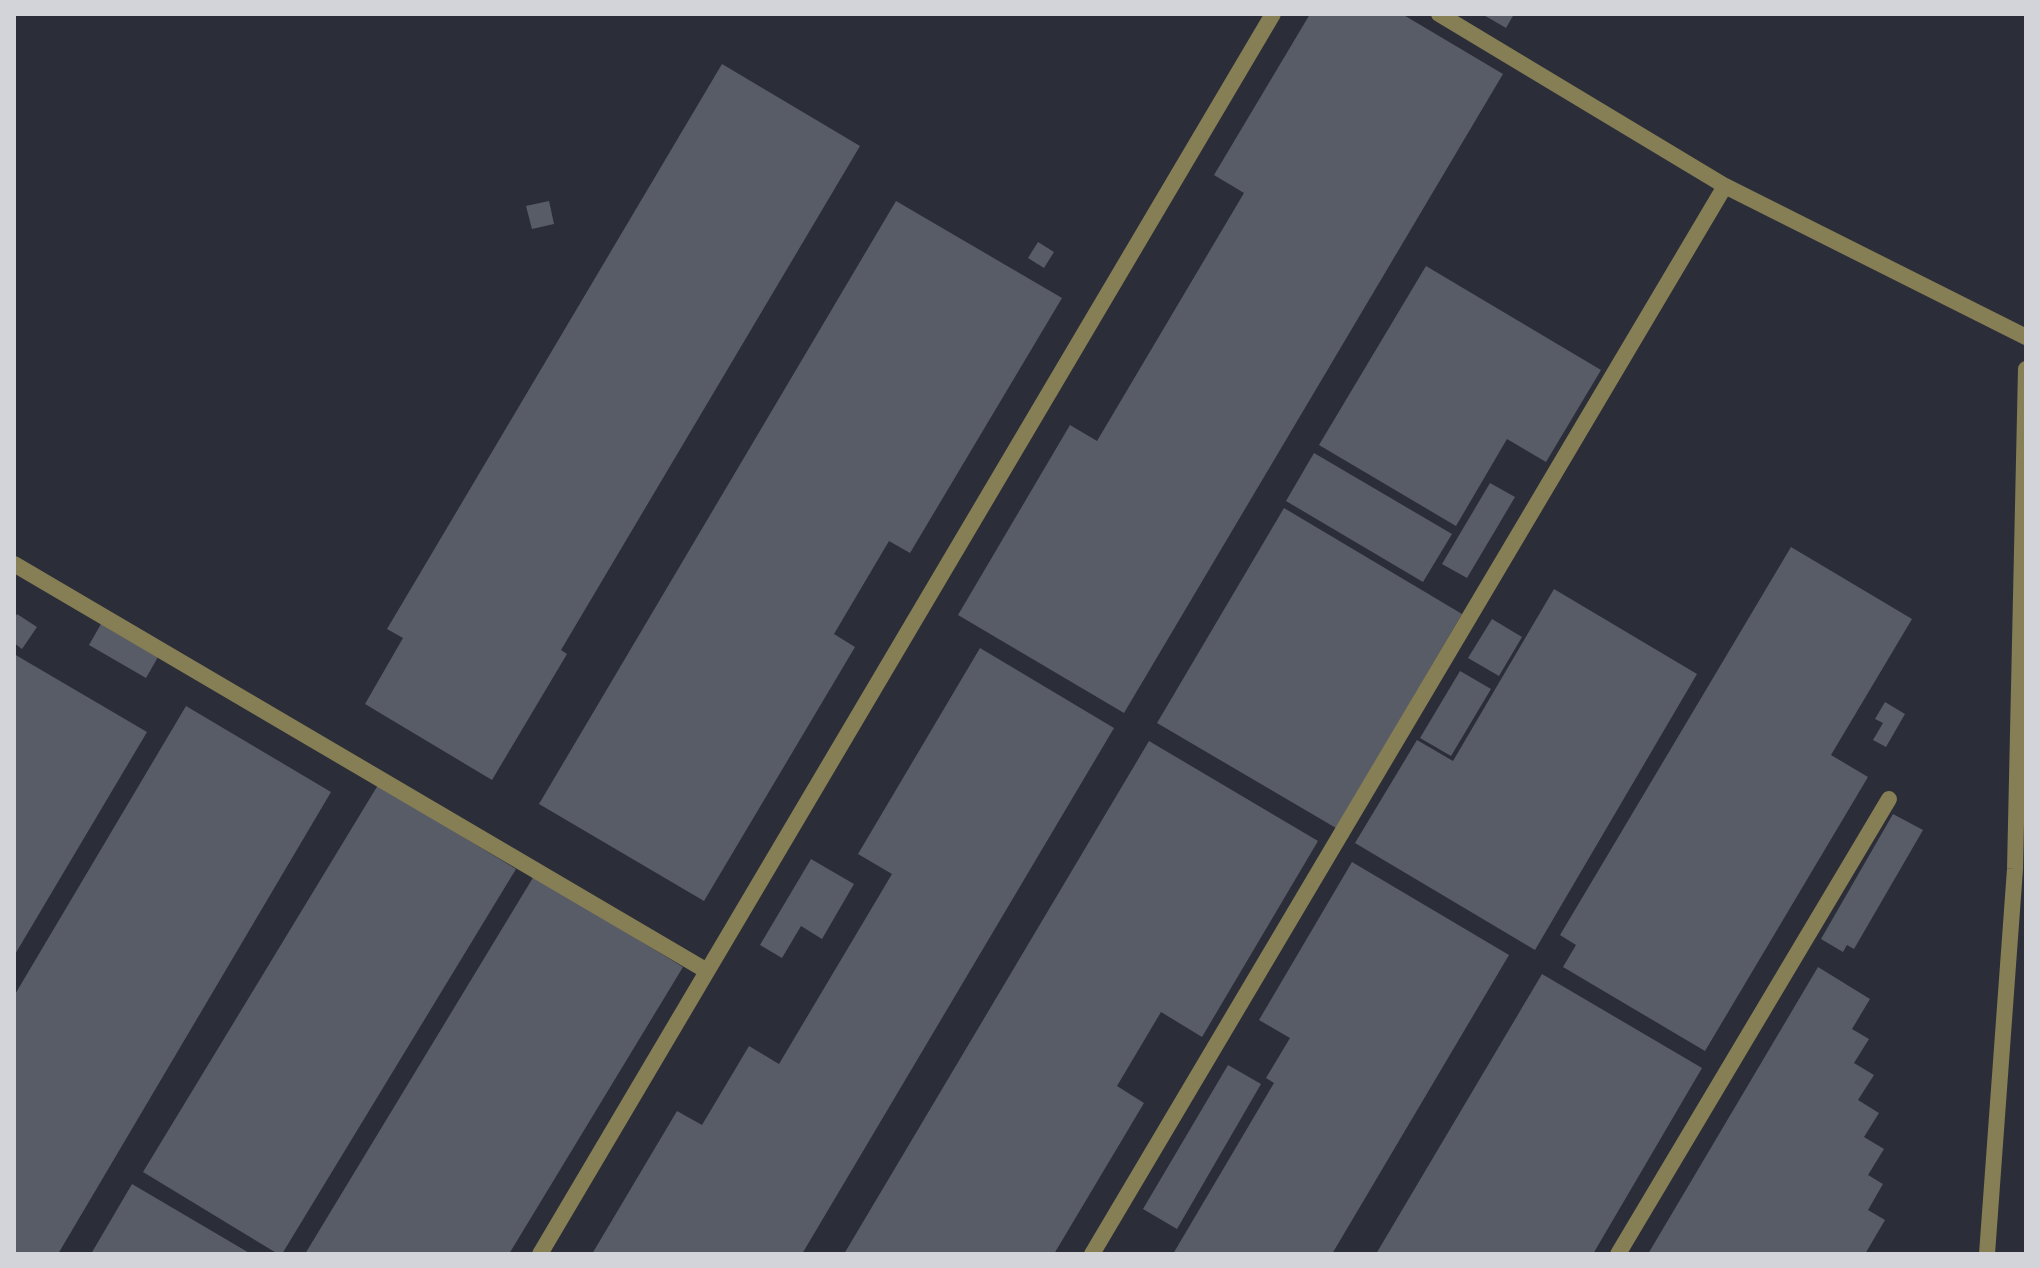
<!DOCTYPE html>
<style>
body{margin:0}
#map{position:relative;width:2040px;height:1268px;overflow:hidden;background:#2b2e38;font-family:"Archivo Narrow",sans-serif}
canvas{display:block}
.frame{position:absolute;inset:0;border:16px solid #d2d4da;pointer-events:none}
</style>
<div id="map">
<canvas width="2040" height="1268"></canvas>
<div class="frame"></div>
</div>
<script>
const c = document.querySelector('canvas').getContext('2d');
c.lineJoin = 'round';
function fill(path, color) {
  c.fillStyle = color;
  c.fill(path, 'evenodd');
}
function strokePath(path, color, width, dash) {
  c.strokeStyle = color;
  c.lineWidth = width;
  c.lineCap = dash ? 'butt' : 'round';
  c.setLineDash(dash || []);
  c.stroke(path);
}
const building = new Path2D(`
 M 1310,14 L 1402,14 L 1503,74 L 1124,713 L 958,615 L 1070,425 L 1097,441 L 1244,193 L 1214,175 Z
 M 1482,14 L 1514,14 L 1506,28 Z
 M 722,64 L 860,146 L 561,650 L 567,654 L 492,780 L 365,704 L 403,638 L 387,629 Z
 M 549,201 L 554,224 L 532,229 L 526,206 Z
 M 896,201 L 1062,298 L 910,553 L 889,541 L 834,634 L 855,647 L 704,901 L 539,804 Z
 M 1038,242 L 1054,252 L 1044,268 L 1028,258 Z
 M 1426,266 L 1601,370 L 1546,462 L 1507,439 L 1456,526 L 1319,445 Z
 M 1314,453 L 1452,534 L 1423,582 L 1286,501 Z
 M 1490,483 L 1515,497 L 1467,578 L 1442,564 Z
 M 1284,508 L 1462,614 L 1336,828 L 1157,723 Z
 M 1791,547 L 1912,619 L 1831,755 L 1868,777 L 1705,1051 L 1563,967 L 1576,945 L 1560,935 Z
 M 1554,589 L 1697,674 L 1535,950 L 1355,843 L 1417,740 L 1453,761 Z
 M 17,614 L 37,627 L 22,649 L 14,643 L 14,619 Z
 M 1492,619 L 1522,637 L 1499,676 L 1468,658 Z
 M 101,624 L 158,657 L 146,678 L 89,645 Z
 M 980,648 L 1114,728 L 802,1254 L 592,1254 L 677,1111 L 702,1125 L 749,1046 L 779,1064 L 892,874 L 858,854 Z
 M 14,654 L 147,732 L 14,956 Z
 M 1460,671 L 1491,689 L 1451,756 L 1420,738 Z
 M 1885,702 L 1905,714 L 1886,747 L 1873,740 L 1883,723 L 1875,719 Z
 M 186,706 L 331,792 L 58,1254 L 14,1254 L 14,996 Z
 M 1149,741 L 1318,841 L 1202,1037 L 1161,1012 L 1117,1086 L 1144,1103 L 1054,1254 L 844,1254 Z
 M 378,785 L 516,869 L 282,1254 L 278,1254 L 143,1172 Z
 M 1893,814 L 1923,830 L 1854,949 L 1847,945 L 1843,952 L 1821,939 Z
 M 811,859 L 854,884 L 822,939 L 801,926 L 782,958 L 760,945 Z
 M 1352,862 L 1509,955 L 1332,1254 L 1173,1254 L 1274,1083 L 1266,1078 L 1290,1038 L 1259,1020 Z
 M 534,876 L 683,967 L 509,1254 L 305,1254 Z
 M 1818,967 L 1870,999 L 1852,1029 L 1869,1039 L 1854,1063 L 1874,1075 L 1858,1100 L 1879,1113 L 1864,1137 L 1884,1149 L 1868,1175 L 1883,1184 L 1868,1210 L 1885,1220 L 1865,1254 L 1648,1254 Z
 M 1542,974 L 1702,1068 L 1593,1254 L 1376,1254 Z
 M 1228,1065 L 1261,1084 L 1177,1229 L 1143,1209 Z
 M 132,1184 L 251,1254 L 91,1254 Z`);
const service = new Path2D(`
 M 1439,14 L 1725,186 L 2026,337
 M 14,564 L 707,971
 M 540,1254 L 1273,14
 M 1092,1254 L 1725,186
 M 1618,1254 L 1889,799`);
const minor = new Path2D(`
 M 1987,1254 L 2015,869 L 2026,369`);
fill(building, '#585c67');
strokePath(service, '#867e54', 16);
strokePath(minor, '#867e54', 16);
</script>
